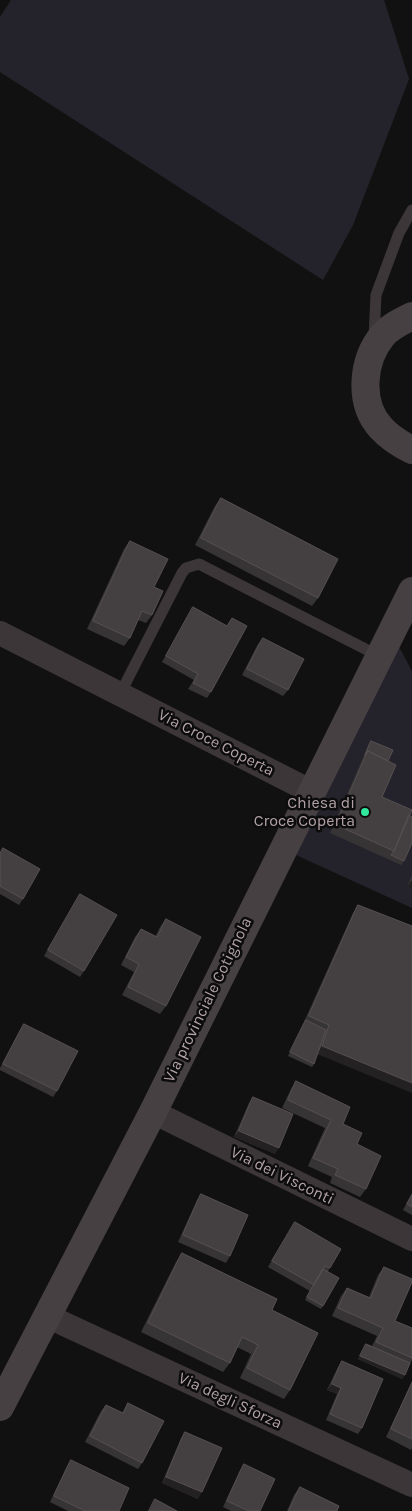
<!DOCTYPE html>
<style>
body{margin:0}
canvas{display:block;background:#121111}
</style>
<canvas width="412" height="1511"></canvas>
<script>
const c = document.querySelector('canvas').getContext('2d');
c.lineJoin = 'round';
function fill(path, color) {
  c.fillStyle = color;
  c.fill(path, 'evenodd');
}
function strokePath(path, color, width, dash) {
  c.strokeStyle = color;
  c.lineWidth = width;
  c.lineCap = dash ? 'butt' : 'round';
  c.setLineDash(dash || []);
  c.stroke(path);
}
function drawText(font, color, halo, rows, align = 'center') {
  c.font = font + ' Karla,sans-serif';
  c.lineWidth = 5;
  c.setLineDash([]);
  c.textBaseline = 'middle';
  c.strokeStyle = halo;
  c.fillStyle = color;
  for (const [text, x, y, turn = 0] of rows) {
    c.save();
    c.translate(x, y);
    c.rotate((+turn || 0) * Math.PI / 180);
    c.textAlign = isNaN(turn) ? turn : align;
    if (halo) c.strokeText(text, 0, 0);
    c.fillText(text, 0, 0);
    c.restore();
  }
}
const green = new Path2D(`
 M 11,0 L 384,0 L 409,79 L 353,225 L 323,280 L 0,72 L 0,17 Z
 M 398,645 L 412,671 L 412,908 L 296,855 Z`);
const lane = new Path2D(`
 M 374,338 L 376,295 L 399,233 L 412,210
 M 120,694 L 182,573 L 186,568 L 199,564 L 379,656`);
const street = new Path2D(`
 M 0,633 L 312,792
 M 153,1112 L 412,1239
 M 47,1316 L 412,1485`);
const secondary = new Path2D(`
 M 412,316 C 402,321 391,326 383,335 C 362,360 358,403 381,428 C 390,438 400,444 412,450
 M 0,1407 L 153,1112 L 412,591`);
const wall = new Path2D(`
 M 221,498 L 318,598 L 312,606 L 195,545 L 215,506 Z
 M 130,541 L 154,587 L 152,615 L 146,623 L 138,620 L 130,638 L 124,646 L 87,629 L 124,549 Z
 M 193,607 L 227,626 L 232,618 L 211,692 L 207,698 L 188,689 L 194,680 L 162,662 L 189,613 Z
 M 263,638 L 288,690 L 283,696 L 242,675 L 258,644 Z
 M 371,741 L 388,761 L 382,797 L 409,815 L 404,861 L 401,865 L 330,833 L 369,744 Z
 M 3,848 L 23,899 L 19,905 L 0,894 L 0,853 Z
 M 412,875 L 412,889 L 407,887 Z
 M 80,894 L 84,971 L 80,977 L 44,956 Z
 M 358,905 L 412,926 L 317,1054 L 314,1064 L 312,1067 L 288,1056 L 303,1024 L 353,913 Z
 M 166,919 L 166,1006 L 160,1014 L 122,995 L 134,972 L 121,965 L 135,937 L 141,929 L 155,937 L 160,927 Z
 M 24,1024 L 57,1091 L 53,1097 L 0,1070 L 0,1068 L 20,1030 Z
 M 296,1081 L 343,1124 L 357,1144 L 366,1189 L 360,1197 L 330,1183 L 332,1177 L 308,1166 L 325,1128 L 282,1108 L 291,1089 Z
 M 253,1097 L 275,1154 L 234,1137 L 249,1103 Z
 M 412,1193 L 412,1215 L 403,1210 Z
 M 201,1194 L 230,1256 L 226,1263 L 178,1242 L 197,1200 Z
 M 295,1222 L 330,1268 L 328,1271 L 323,1306 L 321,1309 L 305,1300 L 310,1291 L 268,1267 Z
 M 182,1253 L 272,1310 L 290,1390 L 284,1399 L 240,1378 L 251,1354 L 237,1347 L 230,1363 L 223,1372 L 141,1332 L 176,1262 Z
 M 384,1267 L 395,1321 L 412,1328 L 412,1360 L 402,1379 L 358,1359 L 366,1344 L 372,1346 L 377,1336 L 332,1316 L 341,1296 L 347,1288 L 369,1297 L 378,1275 Z
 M 342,1361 L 362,1428 L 358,1434 L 326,1420 L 337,1394 L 327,1390 L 338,1367 Z
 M 412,1381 L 412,1448 L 411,1450 L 386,1437 Z
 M 128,1403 L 142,1463 L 138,1469 L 85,1442 L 101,1411 L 106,1405 L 122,1413 Z
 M 185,1432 L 198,1499 L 162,1483 L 181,1438 Z
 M 71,1460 L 119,1511 L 68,1511 L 50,1502 L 67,1466 Z
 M 244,1464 L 260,1511 L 231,1511 L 223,1507 L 240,1470 Z
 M 300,1487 L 337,1511 L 287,1511 L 294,1495 Z`);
const shadedWall = new Path2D(`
 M 411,881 L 412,881 L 412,889 L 407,887 Z
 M 322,1046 L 412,1083 L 412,1093 L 317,1054 Z
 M 239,1131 L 279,1148 L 275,1154 L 234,1137 Z
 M 360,1356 L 405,1375 L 402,1379 L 358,1359 Z
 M 332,1384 L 341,1388 L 337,1394 L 327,1390 Z
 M 166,1477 L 202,1492 L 198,1499 L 162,1483 Z`);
const building = new Path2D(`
 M 221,498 L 338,559 L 318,598 L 201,538 Z
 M 130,541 L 168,559 L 154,587 L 163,591 L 152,615 L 142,611 L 130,638 L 93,621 Z
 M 193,607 L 227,626 L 232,618 L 247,626 L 211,692 L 193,683 L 198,674 L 166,656 Z
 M 263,638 L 304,659 L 288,690 L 247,669 Z
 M 371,741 L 393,750 L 388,761 L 368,751 L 365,755 Z
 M 368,751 L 396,765 L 382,797 L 412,810 L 394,851 L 336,825 Z
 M 409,815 L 412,817 L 412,843 L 404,861 L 391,855 L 394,851 Z
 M 3,848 L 40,869 L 23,899 L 0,886 L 0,854 Z
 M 80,894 L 117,915 L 84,971 L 48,950 Z
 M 358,905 L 412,926 L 412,1083 L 322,1046 L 329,1025 L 309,1016 Z
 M 166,919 L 201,937 L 166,1006 L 128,987 L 139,964 L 126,957 L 141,929 L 157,937 Z
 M 306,1020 L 326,1030 L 314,1064 L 290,1052 Z
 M 24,1024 L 78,1051 L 57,1091 L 3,1064 Z
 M 296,1081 L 350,1107 L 343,1124 L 362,1133 L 357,1144 L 381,1156 L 366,1189 L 335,1175 L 338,1169 L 313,1158 L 331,1120 L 288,1100 Z
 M 253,1097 L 293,1114 L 279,1148 L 239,1131 Z
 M 201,1194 L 248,1215 L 230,1256 L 183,1235 Z
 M 412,1195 L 412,1207 L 407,1204 Z
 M 295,1222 L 341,1249 L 330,1268 L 325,1266 L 314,1285 L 272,1261 Z
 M 182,1253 L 277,1299 L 272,1310 L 318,1333 L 290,1390 L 247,1368 L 258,1345 L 242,1337 L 230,1363 L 148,1323 Z
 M 384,1267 L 412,1279 L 412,1282 L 395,1321 L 412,1328 L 412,1358 L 376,1342 L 383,1328 L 338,1308 L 347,1288 L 370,1298 Z
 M 323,1269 L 339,1278 L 323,1306 L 307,1297 Z
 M 366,1344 L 410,1363 L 405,1375 L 360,1356 Z
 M 342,1361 L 383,1379 L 362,1428 L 330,1414 L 341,1388 L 332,1384 Z
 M 412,1383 L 412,1439 L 391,1429 Z
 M 128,1403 L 164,1421 L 142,1463 L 90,1436 L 106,1405 L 123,1413 Z
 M 185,1432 L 222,1448 L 202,1492 L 166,1477 Z
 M 71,1460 L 129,1488 L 119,1511 L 85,1511 L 54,1496 Z
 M 244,1464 L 275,1479 L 260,1511 L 249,1511 L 227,1501 Z
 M 300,1487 L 339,1506 L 337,1511 L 289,1511 Z
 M 155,1499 L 177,1511 L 149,1511 Z`);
const markers = [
 [365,812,5,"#32e89e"]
];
const streetNames = [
 ["Via Croce Coperta",216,743,27],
 ["Via provinciale Cotignola",208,1000,-64],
 ["Via dei Visconti",282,1176,26],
 ["Via degli Sforza",230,1401,25]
];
const poiNames = [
 ["Chiesa di",355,803],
 ["Croce Coperta",355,821]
];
fill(green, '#24232b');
strokePath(lane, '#3c3638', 11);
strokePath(street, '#3c3638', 24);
strokePath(secondary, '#474042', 28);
fill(wall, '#373435');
fill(shadedWall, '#232121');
fill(building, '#444041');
strokePath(building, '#564f51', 1);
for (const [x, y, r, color] of markers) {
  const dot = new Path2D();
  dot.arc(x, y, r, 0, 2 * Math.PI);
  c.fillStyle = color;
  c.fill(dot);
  strokePath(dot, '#0d0c0c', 2);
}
drawText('16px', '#b2a2a8', '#0d0c0c', streetNames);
drawText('16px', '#b2a2a8', '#0d0c0c', poiNames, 'right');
</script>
